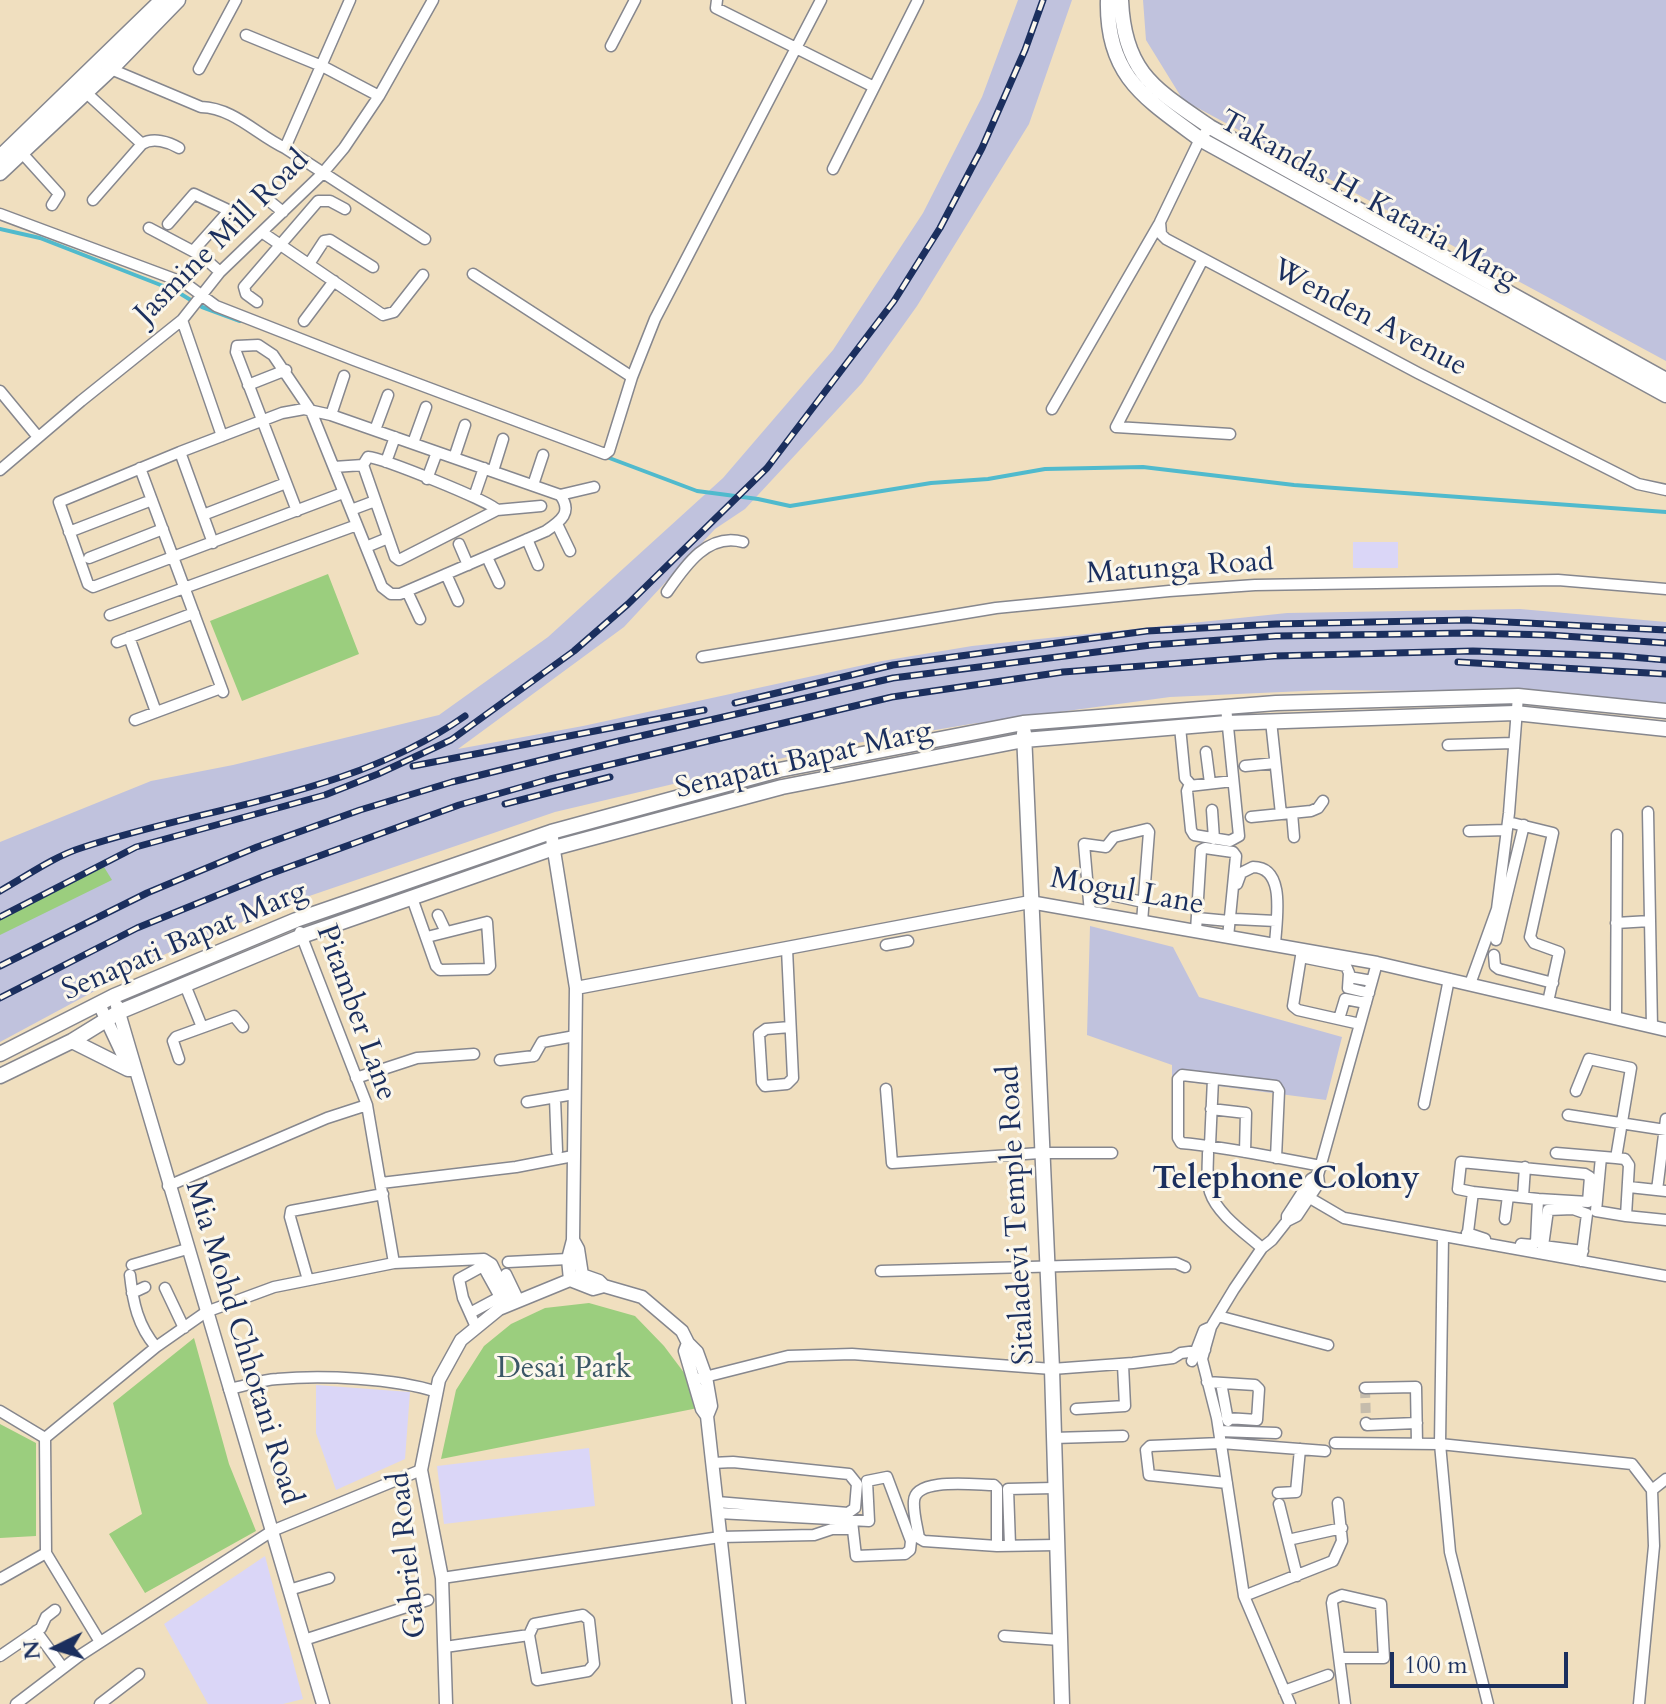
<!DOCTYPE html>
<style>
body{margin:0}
#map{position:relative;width:1666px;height:1704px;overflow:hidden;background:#f0dfbf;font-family:Cardo,serif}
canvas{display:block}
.north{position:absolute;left:16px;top:1608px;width:80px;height:80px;-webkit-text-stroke:6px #fbf7ec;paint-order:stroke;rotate:265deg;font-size:22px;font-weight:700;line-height:32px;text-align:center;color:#1b2f5e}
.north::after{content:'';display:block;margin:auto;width:28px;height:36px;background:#1b2f5e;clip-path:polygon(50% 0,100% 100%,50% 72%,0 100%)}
.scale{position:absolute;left:1390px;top:1652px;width:178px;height:36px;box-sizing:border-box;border:4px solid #1b2f5e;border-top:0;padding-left:10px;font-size:24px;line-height:28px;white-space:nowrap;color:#1b2f5e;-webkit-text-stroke:6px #fbf7ec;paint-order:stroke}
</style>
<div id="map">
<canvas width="1666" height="1704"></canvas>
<div class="north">N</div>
<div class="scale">100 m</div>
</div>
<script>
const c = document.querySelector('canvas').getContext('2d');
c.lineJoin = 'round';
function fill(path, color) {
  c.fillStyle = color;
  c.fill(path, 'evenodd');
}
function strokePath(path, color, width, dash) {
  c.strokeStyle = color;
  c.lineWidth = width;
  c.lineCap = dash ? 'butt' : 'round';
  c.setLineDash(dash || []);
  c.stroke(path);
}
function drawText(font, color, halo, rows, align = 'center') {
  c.font = font + ' Cardo,serif';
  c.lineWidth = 6;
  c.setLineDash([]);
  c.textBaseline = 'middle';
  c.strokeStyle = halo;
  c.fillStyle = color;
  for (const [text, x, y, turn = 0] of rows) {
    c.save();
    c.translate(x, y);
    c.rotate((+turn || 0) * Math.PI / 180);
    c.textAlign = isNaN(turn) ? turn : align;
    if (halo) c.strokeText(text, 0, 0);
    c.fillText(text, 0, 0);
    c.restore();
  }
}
const built = new Path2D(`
 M 1353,542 L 1398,542 L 1398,568 L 1353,568 Z
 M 316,1385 L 410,1392 L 405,1459 L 336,1490 L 316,1433 Z
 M 589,1448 L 595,1506 L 444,1524 L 437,1466 Z
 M 265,1556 L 303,1699 L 283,1704 L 208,1704 L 164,1624 Z`);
const industrial = new Path2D(`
 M 1018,0 L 1072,0 L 1029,124 L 917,306 L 862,383 L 745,509 L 715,529 L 624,627 L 458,749 L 583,726 L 882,661 L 972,646 L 1287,613 L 1520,609 L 1666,622 L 1666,703 L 1533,692 L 1327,690 L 1170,697 L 971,724 L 821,749 L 555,812 L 283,905 L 156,958 L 0,1042 L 0,842 L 151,781 L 233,765 L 439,715 L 548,637 L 723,478 L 833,350 L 923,213 L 982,97 Z
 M 1143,0 L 1666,0 L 1666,361 L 1183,100 L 1146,40 Z
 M 1090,926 L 1173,947 L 1199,997 L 1342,1037 L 1326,1100 L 1172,1080 L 1172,1065 L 1087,1035 Z`);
const green = new Path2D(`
 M 328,574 L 359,654 L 242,701 L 210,621 Z
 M 104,867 L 112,880 L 0,935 L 0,919 Z
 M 589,1303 L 635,1316 L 664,1346 L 691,1382 L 698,1408 L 441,1459 L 456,1390 L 484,1346 L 511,1324 L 545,1308 Z
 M 194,1338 L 229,1464 L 256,1531 L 145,1593 L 109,1534 L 142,1514 L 113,1403 Z
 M 0,1424 L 36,1443 L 36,1536 L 0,1538 Z`);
const stream = new Path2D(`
 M 0,229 L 40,238 L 176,291 L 202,307 L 240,321
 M 604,456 L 697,491 L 758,499 L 790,506 L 931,483 L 988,479 L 1045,469 L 1143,467 L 1294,485 L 1666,512`);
const minorTunnel = new Path2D(`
 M 1365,1388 L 1366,1423`);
const minor = new Path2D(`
 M 717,0 L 716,8 L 874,87
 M 246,35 L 324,67 L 379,96
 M 611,46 L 635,0
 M 106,67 L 201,107 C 234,108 257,135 285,148 L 425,239
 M 199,69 L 236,0
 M 81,88 L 142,144 C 153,137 169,142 179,148
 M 1210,127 L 1200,139 L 1160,222 L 1161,234 L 1166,239 L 1418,373 L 1638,484 L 1666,490
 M 285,148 L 350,0
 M 21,152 L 59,194 L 52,205
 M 833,169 L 918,0
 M 257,191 L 283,212
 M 93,200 L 142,144
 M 0,214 L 185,283 L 216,306 L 354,360 L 605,454 L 609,451 L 632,377 L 655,319 L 821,0
 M 168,224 L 194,194 L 226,209 L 226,214 L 193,251
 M 149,228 L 202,256 L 220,272
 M 263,233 L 383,315 L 394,312 L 423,275
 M 1203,259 L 1116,427 L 1230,434
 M 309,264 L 324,241 L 330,240 L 373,267
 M 473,274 L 632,377
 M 257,302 L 246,294 L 244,287 L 318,201 L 330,201 L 345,209
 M 182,320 L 222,436
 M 304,321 L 334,281
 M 248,385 L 286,370
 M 0,391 L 38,437
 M 1052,409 L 1159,224
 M 331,415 L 344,376
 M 375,430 L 388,395
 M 413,443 L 426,407
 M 180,452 L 213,543
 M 368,457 C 382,458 490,501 497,510 L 399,560 L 395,557 L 363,465 Z
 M 454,458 L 465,425
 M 386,462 L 395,437
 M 334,467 L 363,465
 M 140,468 L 223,692
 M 0,470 L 81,401 L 182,320 L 220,272 L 322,174 L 344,148 L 379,96 L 433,0
 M 493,471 L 503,439
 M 427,479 L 437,452
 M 533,485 L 543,455
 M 560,495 L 594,487
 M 474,497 L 484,468
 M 351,510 L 375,501
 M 497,510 L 541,506
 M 297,511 L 236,352 L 237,346 L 258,345 L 273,355 L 311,411 L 382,587 L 391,594 L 400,594 L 546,531 C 561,521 573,512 560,495 L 331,415 L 304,409 L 282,413 L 180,452 L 59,502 L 88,584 L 93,587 L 343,493
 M 203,515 L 286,483
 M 557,524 L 570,551
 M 69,532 L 152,500
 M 527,539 L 538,565
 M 459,544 L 468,565
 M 366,547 L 388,538
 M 487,557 L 499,583
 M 89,558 L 163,529
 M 446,574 L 458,601
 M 407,591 L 420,619
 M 667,592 C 685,566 708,532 743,542
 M 110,615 L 357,525
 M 129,637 L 156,712
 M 117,642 L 194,613
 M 702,657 L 996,608 L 1169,591 L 1255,585 L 1558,580 L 1666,589
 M 1226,707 L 1239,836 L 1230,841 L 1194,835 L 1191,830 L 1187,791 L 1189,786 L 1233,781
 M 135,720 L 221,688
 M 1271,721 L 1281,814
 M 1180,727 L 1185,778 L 1191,785
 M 1448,745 L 1513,743
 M 1206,752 L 1210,783
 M 1245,766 L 1275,763
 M 1212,810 L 1214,839
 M 1648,812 L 1652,1027
 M 1292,813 L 1294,837
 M 1251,817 L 1311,811 L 1318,808 L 1323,801
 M 1508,822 L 1553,833 L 1530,937 L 1534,943 L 1559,952 L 1548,1002
 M 1469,831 L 1507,830
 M 1237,884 L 1241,873 L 1253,867 C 1287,867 1276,921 1275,945
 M 1088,890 L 1143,902
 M 412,898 L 436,966 L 440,970 L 487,969 L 490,966 L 487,922 L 427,937
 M 1090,913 L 1084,844 L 1106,847 L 1114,837 L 1147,829 L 1149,832 L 1142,922
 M 438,915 L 446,932
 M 1197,918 L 1229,921
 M 1235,919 L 1276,921
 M 1616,923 L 1650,921
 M 1196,931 L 1201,850 L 1205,848 L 1233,852 L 1236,856 L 1228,937
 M 300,932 L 367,1105 L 394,1263
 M 1496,940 L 1524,825
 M 886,945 L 908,941
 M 787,949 L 793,1078 L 787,1084 L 765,1086 L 762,1082 L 759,1034 L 766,1029 L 790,1027
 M 1302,950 L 1293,1006 L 1298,1010 L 1360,1024
 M 1494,955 L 1495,966 L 1499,969 L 1553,983
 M 1301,957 L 1346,966 L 1349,973 L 1348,988 L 1369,993
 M 1349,977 L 1372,981
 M 1470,984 L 1497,909 L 1509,813 L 1518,696
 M 185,985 L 202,1027
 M 1616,1017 L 1617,835
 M 1339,1019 L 1345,999 L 1366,1003
 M 179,1059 L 173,1041 L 176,1037 L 234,1016 L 243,1027
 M 500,1060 L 534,1056 L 542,1042 L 575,1036
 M 356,1078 L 417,1058 L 474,1054
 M 886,1089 L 892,1163 L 1040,1153 L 1112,1153
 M 1576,1091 L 1589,1059 L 1631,1068 L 1616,1158 L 1625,1159 L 1629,1165 L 1626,1216 L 1666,1220
 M 555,1098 L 557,1151
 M 527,1102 L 574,1094
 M 1424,1104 L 1449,979
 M 1211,1109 L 1246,1113 L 1245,1152
 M 1568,1115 L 1666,1130
 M 1210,1145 L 1213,1079
 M 1208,1153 C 1208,1166 1206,1179 1210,1192 C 1217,1214 1245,1233 1262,1248
 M 1556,1153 L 1616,1158
 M 1601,1157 L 1596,1211 L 1626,1216
 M 1276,1158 L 1279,1091 L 1276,1086 L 1182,1075 L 1178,1079 L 1178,1138 L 1181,1143 C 1229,1147 1275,1158 1322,1166
 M 381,1183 L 516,1167 L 573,1156
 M 168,1186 L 327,1118 L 367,1105
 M 1629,1187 L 1666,1191
 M 1657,1190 L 1666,1119
 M 1473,1192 L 1458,1189 L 1461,1162 L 1585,1174 L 1590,1177 L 1588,1202 L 1538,1199
 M 1303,1194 L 1344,1218 L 1666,1276
 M 1523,1197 L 1525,1167
 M 1505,1219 L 1508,1196
 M 1287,1221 L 1287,1216 L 1311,1179 L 1318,1175
 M 1467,1233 L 1485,1239
 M 1467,1240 L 1473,1192 L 1538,1199 L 1536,1242 L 1532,1245 L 1521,1244
 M 1543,1246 L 1583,1251
 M 1542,1253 L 1548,1210 L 1573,1209 L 1587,1214 L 1581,1261
 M 508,1262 L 568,1259
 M 132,1265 L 187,1249
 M 881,1271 L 1176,1263 L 1185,1267
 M 506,1274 L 518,1299
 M 130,1275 C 133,1303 138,1326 156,1347
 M 308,1280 L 290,1217 L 291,1211 L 383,1194
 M 165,1288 L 184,1328
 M 132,1293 L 145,1287
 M 470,1313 L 500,1297
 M 1218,1316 L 1328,1345
 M 476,1327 L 463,1298 L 459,1279 L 481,1267 L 484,1268 L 505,1306
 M 1192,1361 L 1204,1330 L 1211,1327
 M 701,1378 L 788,1356 L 852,1354 L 1052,1369 L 1133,1363 L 1173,1358 L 1181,1353 L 1205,1350
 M 1207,1382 L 1255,1385 L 1259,1389 L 1257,1420 L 1227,1418
 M 1221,1383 L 1228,1421
 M 1365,1388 L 1416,1387 L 1417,1444
 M 229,1389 C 245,1386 261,1380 277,1379 C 322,1375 395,1378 437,1392
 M 1076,1409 L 1125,1406 L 1123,1365
 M 0,1411 L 45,1438
 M 1366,1423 L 1367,1425 L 1417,1423
 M 1219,1431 L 1276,1433
 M 1053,1438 L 1123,1436
 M 1335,1443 L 1440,1444 L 1443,1236
 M 712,1463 L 733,1462 L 849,1474 L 857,1484 L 855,1508 L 848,1513 L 717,1502
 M 1227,1483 L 1149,1475 L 1146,1450 L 1150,1446 L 1221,1443 L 1325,1451
 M 1652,1490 L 1666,1479
 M 1278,1493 L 1296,1492 L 1300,1449
 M 1279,1504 L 1288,1540
 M 718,1513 L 869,1521 L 867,1481 L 887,1477 L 911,1541 L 910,1550 L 905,1554 L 856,1556 L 852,1521
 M 1010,1545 L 1008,1489 L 1054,1488
 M 997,1546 L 997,1488 L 994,1485 C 975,1485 915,1477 914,1501 C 913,1512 917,1526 919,1538 L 924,1541 L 997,1546 L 1056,1545
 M 1297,1576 L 1288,1540 L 1342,1528
 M 442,1578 L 720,1537 L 814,1535 L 832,1529 L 853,1529
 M 0,1579 L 46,1553
 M 289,1590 L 329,1578
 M 1244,1596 L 1333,1561 L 1342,1541 L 1338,1503
 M 36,1631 L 63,1668
 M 1004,1636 L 1060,1640
 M 304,1640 L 428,1600
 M 100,1642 L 46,1553 L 45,1438 L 156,1347 L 206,1312 L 274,1287 L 394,1263 L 484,1259 L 492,1264 L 511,1303
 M 445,1647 L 529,1635 L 534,1624 L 583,1615 L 589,1620 L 594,1664 L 588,1671 L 537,1680 L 529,1635
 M 0,1656 L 41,1628 L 46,1617 L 55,1610
 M 1339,1658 L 1384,1658 L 1381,1604 L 1342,1595 L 1333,1599 L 1332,1603 L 1345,1704
 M 1284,1691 L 1328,1675
 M 16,1704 L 79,1656 L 272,1531 L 421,1470
 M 100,1704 L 139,1674
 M 1290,1704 L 1244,1596 L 1217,1418 L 1202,1359 L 1211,1327 L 1234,1289 L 1262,1248 L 1272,1240 L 1287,1221 L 1297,1216 L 1319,1183 L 1318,1175 L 1377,963
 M 1488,1704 L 1450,1552 L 1440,1444 L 1632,1464 L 1652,1490 L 1654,1546 L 1639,1704`);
const tertiary = new Path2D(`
 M 551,832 L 576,988 L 573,1240 L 568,1259 L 570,1280
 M 576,988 L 1030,902 L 1377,963 L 1666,1030
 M 99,1004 L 130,1070
 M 117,1006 L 323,1704
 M 573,1240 L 578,1249 L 582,1275 L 599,1281 L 604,1286 L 642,1297 L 682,1331 L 688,1343 L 697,1352 L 706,1377 L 711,1406 L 707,1416 L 739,1704
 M 570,1280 L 593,1289 L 604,1286
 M 688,1343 L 685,1351 L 702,1409 L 707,1416
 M 446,1704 L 442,1578 L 421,1470 L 439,1380 L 461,1340 L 499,1309 L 582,1275`);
const secondary = new Path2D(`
 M 1108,0 C 1106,76 1145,98 1200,139 L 1666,395
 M 1121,0 C 1124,73 1155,89 1210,127 L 1666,380
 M 0,157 L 162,0
 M 0,173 L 111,69 L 178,0
 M 1024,733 L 1052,1369 L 1062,1704
 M 72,1041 L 128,1069
 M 0,1054 L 114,996 L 296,920 L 551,832 L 779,770 L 1023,723 L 1276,703 L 1518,696 L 1666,711
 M 0,1076 L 72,1041 L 119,1012 L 302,936 L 554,848 L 782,787 L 1024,740 L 1227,723 L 1515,713 L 1666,729`);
const rail = new Path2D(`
 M 1458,662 L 1666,674
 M 735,703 L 893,665 L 1147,631 L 1276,624 L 1467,620 L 1666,630
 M 413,766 L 704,710
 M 505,804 L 610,777
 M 0,891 C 25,877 55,856 81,848 C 208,806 353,795 465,716
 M 0,917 L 136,847 L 325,795 L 378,774 L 451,740 L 574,651 L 628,604 L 767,468 L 894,301 L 940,228 L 982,148 L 1025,50 L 1043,0
 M 0,966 L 147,893 L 257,847 L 360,810 L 452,782 L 619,741 L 893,678 L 1151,645 L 1276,636 L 1469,633 L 1549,635 L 1666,643
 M 0,998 L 137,928 L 267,875 L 459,805 L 550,779 L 892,697 L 1063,672 L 1274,656 L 1473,651 L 1619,656 L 1666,660`);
const streetNames = [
 ["Takandas H. Kataria Marg",1368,201,29],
 ["Jasmine Mill Road",223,238,-45],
 ["Wenden Avenue",1369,319,28],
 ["Matunga Road",1180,569,-4],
 ["Senapati Bapat Marg",804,761,-13],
 ["Mogul Lane",1127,893,10],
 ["Senapati Bapat Marg",185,942,-23],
 ["Pitamber Lane",355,1013,70],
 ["Sitaladevi Temple Road",1018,1215,-93],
 ["Mia Mohd Chhotani Road",242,1343,73],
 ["Gabriel Road",409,1555,-96]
];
const parkNames = [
 ["Desai Park",564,1370]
];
const neighbourhoodNames = [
 ["Telephone Colony",1286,1181]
];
fill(built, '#dad6f7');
fill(industrial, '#c0c2dd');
fill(green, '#9bce7e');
strokePath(stream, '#50bacd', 4);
strokePath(minorTunnel, '#c5bcac', 10, [10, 5]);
strokePath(minor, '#86878e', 13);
strokePath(tertiary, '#86878e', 15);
strokePath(secondary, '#86878e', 17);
strokePath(minor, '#fff', 10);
strokePath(tertiary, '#fff', 12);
strokePath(secondary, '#fff', 14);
strokePath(rail, '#1b2f5e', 7);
strokePath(rail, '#fbf7ec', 4, [12]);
drawText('30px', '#1b2f5e', '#fbf7ec', streetNames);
drawText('30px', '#3b5766', '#fbf7ec', parkNames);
drawText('bold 32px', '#1b2f5e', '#fbf7ec', neighbourhoodNames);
</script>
